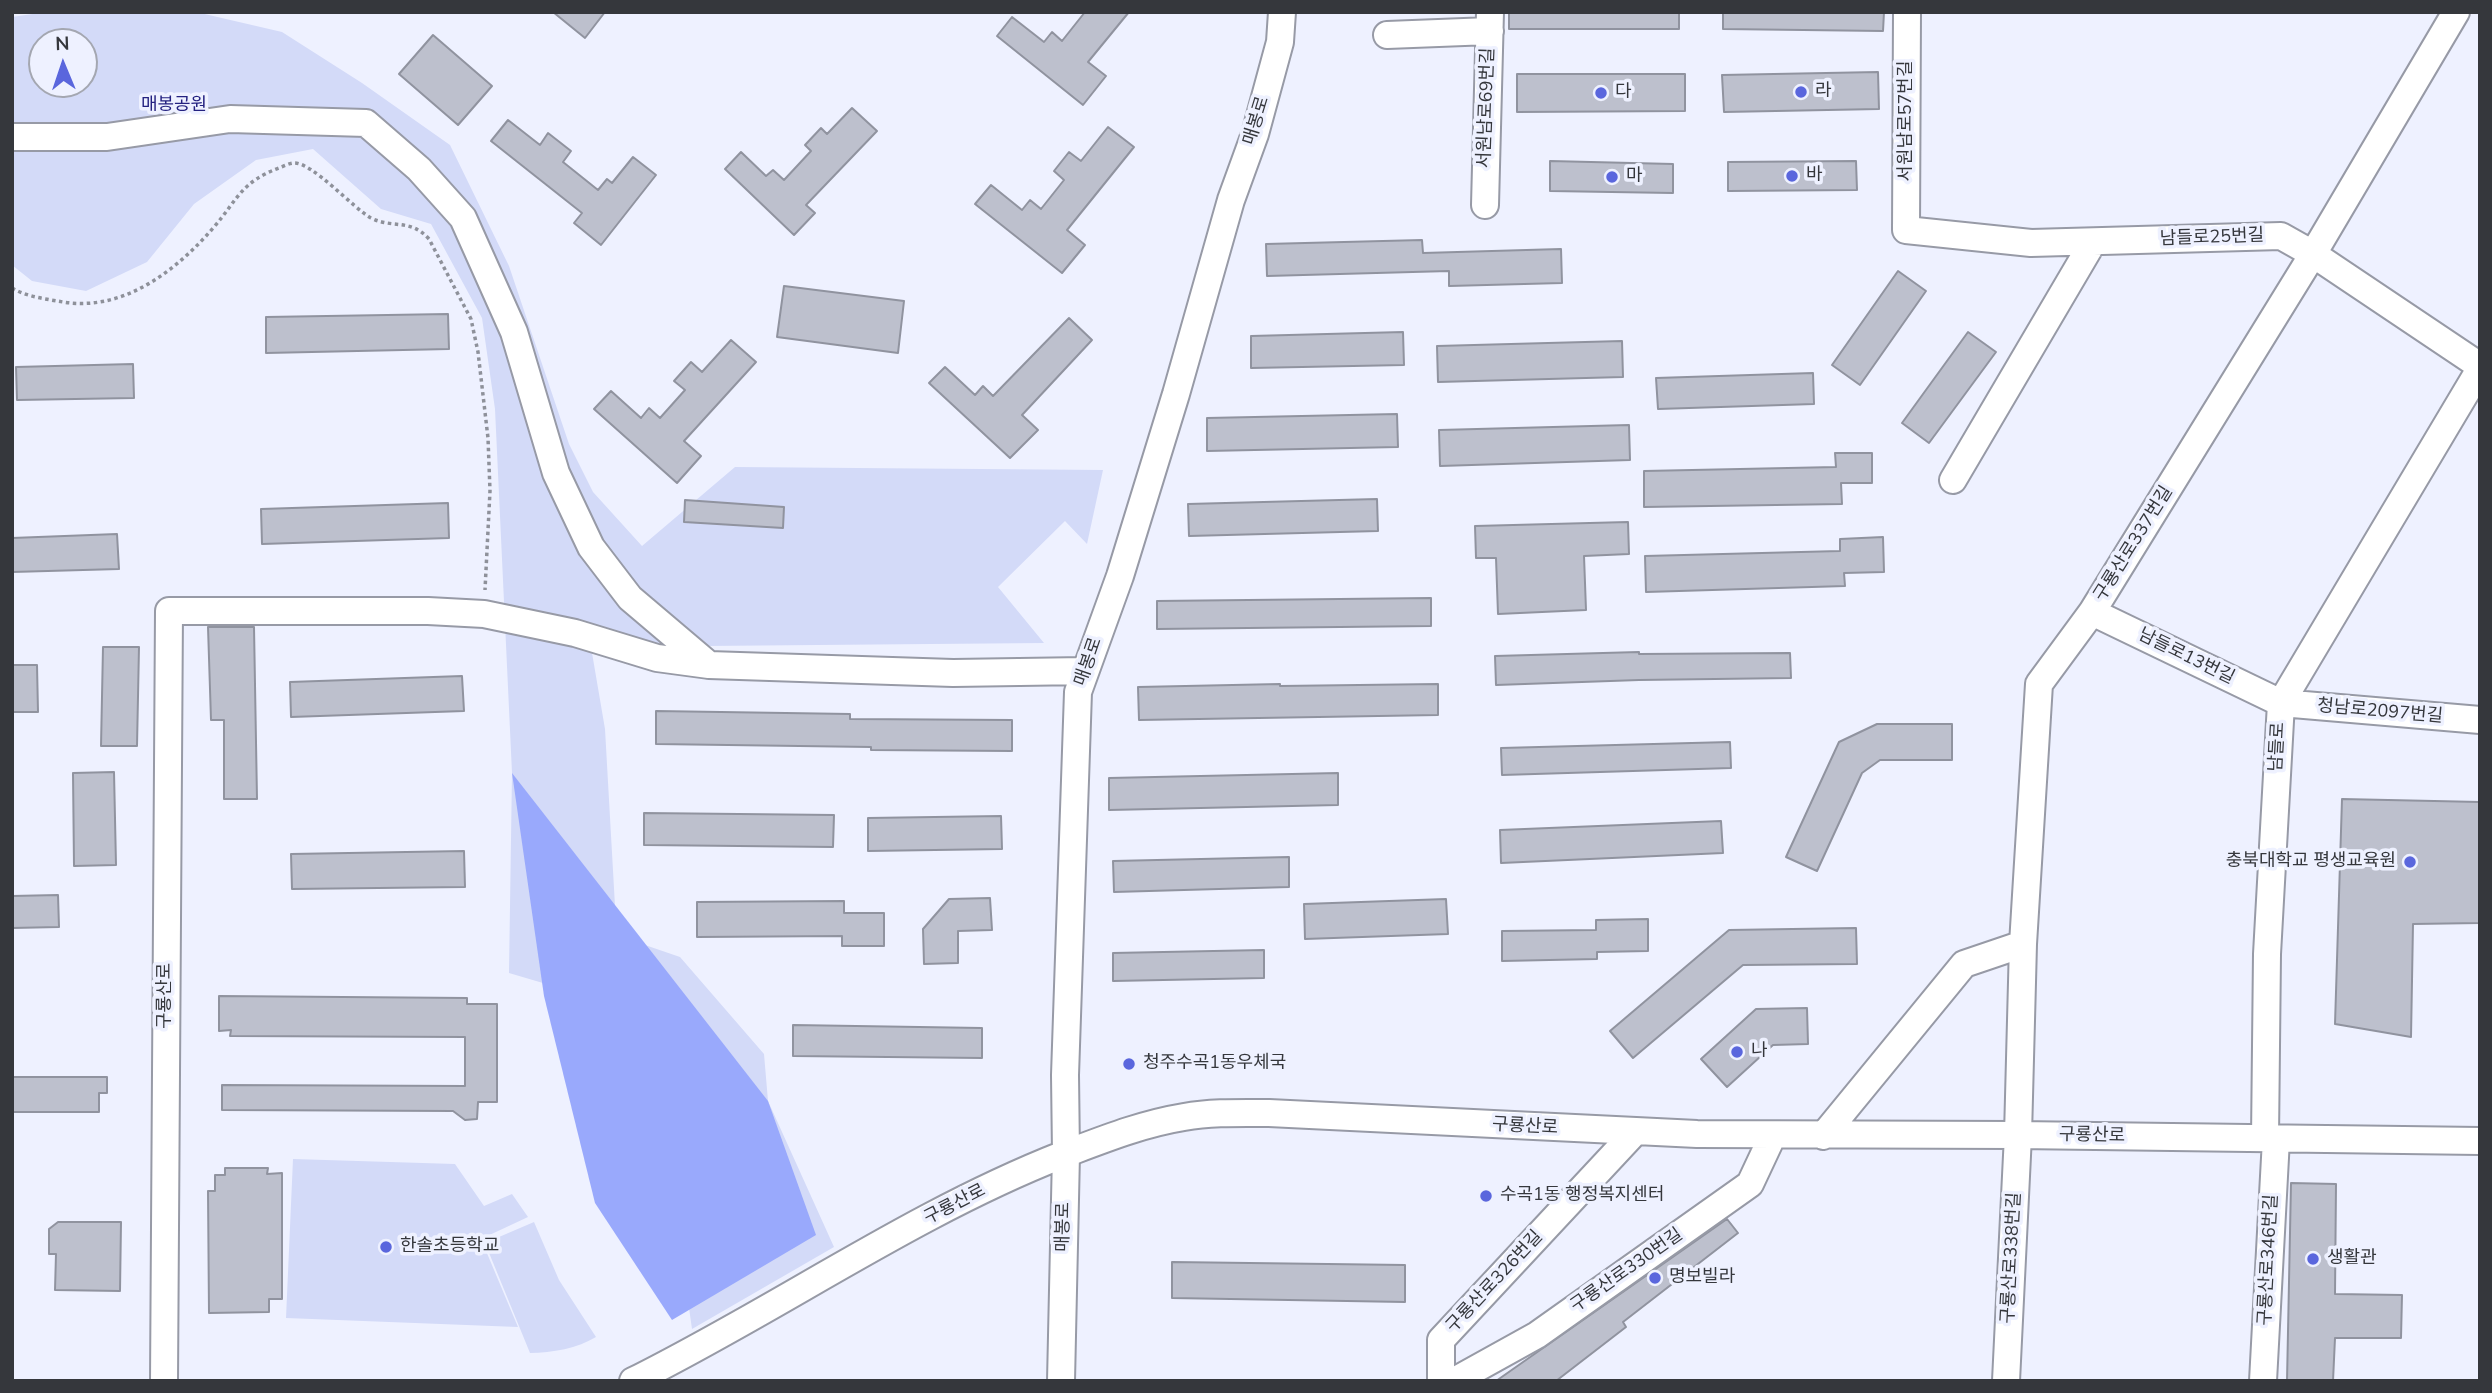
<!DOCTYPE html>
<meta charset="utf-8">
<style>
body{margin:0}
#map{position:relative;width:2492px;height:1393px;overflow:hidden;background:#eef1ff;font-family:"Nunito Sans",sans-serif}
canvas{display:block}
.frame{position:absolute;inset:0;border:14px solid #35373c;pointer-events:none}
.north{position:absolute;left:28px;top:28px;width:70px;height:70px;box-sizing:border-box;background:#eef1ff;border:2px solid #a4a7b1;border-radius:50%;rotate:358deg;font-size:19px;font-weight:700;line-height:28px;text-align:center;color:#35373c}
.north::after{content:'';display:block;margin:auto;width:24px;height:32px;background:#5a66dd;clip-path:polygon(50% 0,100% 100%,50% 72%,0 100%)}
</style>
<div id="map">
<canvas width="2492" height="1393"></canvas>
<div class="frame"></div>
<div class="north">N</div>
</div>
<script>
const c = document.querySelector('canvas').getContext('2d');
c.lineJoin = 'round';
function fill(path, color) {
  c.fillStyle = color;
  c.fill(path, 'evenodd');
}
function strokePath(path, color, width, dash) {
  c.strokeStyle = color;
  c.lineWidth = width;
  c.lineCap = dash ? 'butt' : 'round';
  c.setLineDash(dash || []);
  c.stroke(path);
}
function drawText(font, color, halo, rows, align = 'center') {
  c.font = font + ' "Nunito Sans","Noto Sans KR",sans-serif';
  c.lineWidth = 7;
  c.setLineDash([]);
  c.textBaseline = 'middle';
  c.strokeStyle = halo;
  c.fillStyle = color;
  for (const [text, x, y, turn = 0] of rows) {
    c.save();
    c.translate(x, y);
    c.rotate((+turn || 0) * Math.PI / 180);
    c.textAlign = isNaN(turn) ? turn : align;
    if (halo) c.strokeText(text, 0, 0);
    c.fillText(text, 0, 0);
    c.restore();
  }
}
const green = new Path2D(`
 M 46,12 L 196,12 L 282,32 L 362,83 L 450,145 L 509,266 L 569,444 L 593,492 L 642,546 L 735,467 L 1103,470 L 1087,544 L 1065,521 L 998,587 L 1044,643 L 591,647 L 605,729 L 615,906 L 645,945 L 680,957 L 764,1054 L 768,1101 L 834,1247 L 692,1329 L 650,1035 L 614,1004 L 509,973 L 512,773 L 495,409 L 482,318 L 431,224 L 381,209 L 313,149 L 256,160 L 194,204 L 147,262 L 86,291 L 32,281 L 12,265 L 12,17 ZM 42,42 L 84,42 L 84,84 L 42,84 Z
 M 293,1159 L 455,1164 L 484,1206 L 512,1194 L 528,1217 L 481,1239 L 518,1327 L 286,1318 Z
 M 534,1222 L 559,1280 L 596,1337 C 578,1348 552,1353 530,1353 L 485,1243 Z`);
const forest = new Path2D(`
 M 512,773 L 768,1101 L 816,1235 L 672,1320 L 595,1203 L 544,996 Z`);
const building = new Path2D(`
 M 553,12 L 605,12 L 585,38 Z
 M 1085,12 L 1129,12 L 1088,62 L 1106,76 L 1083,105 L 997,36 L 1012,17 L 1044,42 L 1052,32 L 1062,41 Z
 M 1509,12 L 1679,12 L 1679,29 L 1509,29 Z
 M 1723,12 L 1884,12 L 1883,31 L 1723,29 Z
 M 433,35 L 492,86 L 458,125 L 399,74 Z
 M 1878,72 L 1879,109 L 1724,112 L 1722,75 Z
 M 1517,74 L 1685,74 L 1685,111 L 1517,112 Z
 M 852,108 L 877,131 L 806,205 L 815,213 L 794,235 L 725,169 L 741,152 L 766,176 L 773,170 L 784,180 L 811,151 L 805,145 L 821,128 L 827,134 Z
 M 508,120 L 540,145 L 548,133 L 571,151 L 563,162 L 598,190 L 607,179 L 612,183 L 633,157 L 656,175 L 601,245 L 574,223 L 582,213 L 491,141 Z
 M 1108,127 L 1134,147 L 1067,230 L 1085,245 L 1062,273 L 975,204 L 991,185 L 1022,210 L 1030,200 L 1041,209 L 1064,180 L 1054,171 L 1069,152 L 1081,161 Z
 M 1550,161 L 1673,164 L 1673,193 L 1550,191 Z
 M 1856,161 L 1857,190 L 1728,191 L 1728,162 Z
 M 1422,240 L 1423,253 L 1561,249 L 1562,283 L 1449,286 L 1449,271 L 1267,276 L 1266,244 Z
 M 1898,271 L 1926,291 L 1860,385 L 1832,365 Z
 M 784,286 L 904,301 L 898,353 L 777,337 Z
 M 448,314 L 449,349 L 266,353 L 266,317 Z
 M 1069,318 L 1092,340 L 1022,415 L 1038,430 L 1010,458 L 929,383 L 945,367 L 975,395 L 983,386 L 993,396 Z
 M 1403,332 L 1404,365 L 1251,368 L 1251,336 Z
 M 1968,332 L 1996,352 L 1929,443 L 1902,423 Z
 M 731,340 L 756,362 L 684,441 L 701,456 L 677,483 L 594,409 L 611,391 L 641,418 L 649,408 L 660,418 L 685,390 L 674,381 L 691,362 L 702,372 Z
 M 1622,341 L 1623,377 L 1438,382 L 1437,346 Z
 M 133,364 L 134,398 L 17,400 L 16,367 Z
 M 1813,373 L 1814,404 L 1658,409 L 1656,378 Z
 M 1397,414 L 1398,447 L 1207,451 L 1207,418 Z
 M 1629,425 L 1630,460 L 1440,466 L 1439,430 Z
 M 1835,453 L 1872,453 L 1872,483 L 1841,483 L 1842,504 L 1644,507 L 1644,471 L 1836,467 Z
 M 1377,499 L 1378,531 L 1189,536 L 1188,504 Z
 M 685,500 L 784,507 L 783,528 L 684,522 Z
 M 448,503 L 449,538 L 262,544 L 261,509 Z
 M 1628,522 L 1629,554 L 1584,556 L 1586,610 L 1498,614 L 1496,558 L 1476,558 L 1475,526 Z
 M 117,534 L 119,569 L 12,572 L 12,538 Z
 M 1883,537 L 1884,572 L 1844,573 L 1845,586 L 1646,592 L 1645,556 L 1840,551 L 1840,539 Z
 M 1431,598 L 1431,626 L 1157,629 L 1157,601 Z
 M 208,627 L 254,627 L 257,799 L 224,799 L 224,720 L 211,720 Z
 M 103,647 L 139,647 L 137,746 L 101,746 Z
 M 1639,652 L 1639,654 L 1790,653 L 1791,678 L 1639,680 L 1496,685 L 1495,656 Z
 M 12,665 L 37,665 L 38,712 L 12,712 Z
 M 462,676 L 464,711 L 291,717 L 290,682 Z
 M 1280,684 L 1280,686 L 1438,684 L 1438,715 L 1139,720 L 1138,687 Z
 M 656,711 L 850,714 L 850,719 L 1012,720 L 1012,751 L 871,750 L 871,747 L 656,744 Z
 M 1877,724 L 1952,724 L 1952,760 L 1880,760 L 1862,773 L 1817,871 L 1786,857 L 1839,742 Z
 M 1730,742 L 1731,768 L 1502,775 L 1501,748 Z
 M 114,772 L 116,865 L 74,866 L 73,773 Z
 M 1338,773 L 1338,805 L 1109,810 L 1109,778 Z
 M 2342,799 L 2480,802 L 2480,923 L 2413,924 L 2411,1037 L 2335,1024 Z
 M 644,813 L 834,815 L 833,847 L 644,845 Z
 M 1001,816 L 1002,849 L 868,851 L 868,818 Z
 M 1721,821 L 1723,853 L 1501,863 L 1500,830 Z
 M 464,851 L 465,887 L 292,889 L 291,854 Z
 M 1289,857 L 1289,887 L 1114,892 L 1113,861 Z
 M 58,895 L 59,927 L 12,928 L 12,896 Z
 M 990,898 L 992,930 L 958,931 L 958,963 L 924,964 L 923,929 L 949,899 Z
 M 1446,899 L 1448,934 L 1305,939 L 1304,904 Z
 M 844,901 L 844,913 L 884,913 L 884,946 L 842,946 L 842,936 L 697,937 L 697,902 Z
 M 1648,919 L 1648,951 L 1597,952 L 1597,959 L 1502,961 L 1502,931 L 1596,930 L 1596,920 Z
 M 1856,928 L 1857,964 L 1743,965 L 1633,1058 L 1610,1031 L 1729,930 Z
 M 1264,950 L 1264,978 L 1113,981 L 1113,953 Z
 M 219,996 L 467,998 L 467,1004 L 497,1004 L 497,1102 L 478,1102 L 477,1119 L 465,1120 L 453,1111 L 222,1110 L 222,1085 L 465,1086 L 465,1037 L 230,1036 L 231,1030 L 219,1031 Z
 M 1807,1008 L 1808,1044 L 1773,1045 L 1727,1087 L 1701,1059 L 1756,1009 Z
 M 793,1025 L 982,1028 L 982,1058 L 793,1056 Z
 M 12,1077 L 107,1077 L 107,1093 L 99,1093 L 99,1112 L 12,1112 Z
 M 225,1168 L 268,1168 L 267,1174 L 282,1173 L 282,1299 L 269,1299 L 269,1312 L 209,1313 L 208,1191 L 215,1191 L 215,1175 L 225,1175 Z
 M 2291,1183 L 2336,1184 L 2335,1294 L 2402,1295 L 2401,1338 L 2335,1338 L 2333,1381 L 2287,1381 Z
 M 1727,1219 L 1738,1233 L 1623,1322 L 1626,1327 L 1556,1381 L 1496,1381 Z
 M 58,1222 L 121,1222 L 120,1291 L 55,1290 L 56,1254 L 49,1254 L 49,1229 Z
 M 1172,1262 L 1405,1265 L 1405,1302 L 1172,1298 Z`);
const path = new Path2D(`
 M 12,288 C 27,297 46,299 63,302 C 124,312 177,270 214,227 C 238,199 241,182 279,168 C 284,166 290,163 294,163 C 312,162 353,208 371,218 C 393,229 410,218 429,239 L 471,319 L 478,352 L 488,438 L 490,491 L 485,590`);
const minor = new Path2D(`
 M 1907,12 L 1906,230 L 2031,243 L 2281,236 L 2313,254 L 2480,366
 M 1387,35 L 1490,31
 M 12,137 L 107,137 L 230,119 L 366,123 L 419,169 L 463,218 L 514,332 L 556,473 L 591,547 L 630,598 L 709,665
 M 1485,205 L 1490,12
 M 1953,480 L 2093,242
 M 2092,612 L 2281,703 L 2480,720
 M 1823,1136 L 1964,964 L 2023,944
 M 2265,1138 L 2267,954 L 2281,703 L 2480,369
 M 164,1381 L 169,611 L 428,611 L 484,614 L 575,633 L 657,658 L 709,665 L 953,673 L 1085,671
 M 633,1381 C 778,1309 912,1214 1062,1155 C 1102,1140 1141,1124 1184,1117 C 1212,1112 1241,1113 1269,1113 L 1697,1134 L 2018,1135 L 2480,1141
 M 1061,1381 L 1066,1154 L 1065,1075 L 1078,692 L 1120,576 L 1176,394 L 1231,200 L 1255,134 L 1280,42 L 1282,12
 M 1441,1381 L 1441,1340 L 1634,1133
 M 1454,1381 L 1537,1335 L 1750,1184 L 1773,1135
 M 2006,1381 L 2018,1135 L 2023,944 L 2039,684 L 2092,612 L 2313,254 L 2456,12
 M 2263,1381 L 2276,1139`);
const markers = [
 [1801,92,7,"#5a66dd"],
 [1601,93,7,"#5a66dd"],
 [1792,176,7,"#5a66dd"],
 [1612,177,7,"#5a66dd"],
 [2410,862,7,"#5a66dd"],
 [1737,1052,7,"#5a66dd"],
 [1129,1064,7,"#5a66dd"],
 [1486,1196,7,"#5a66dd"],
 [386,1247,7,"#5a66dd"],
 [2313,1259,7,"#5a66dd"],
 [1655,1278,7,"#5a66dd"]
];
const poiNames = [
 ["라",1815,92],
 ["다",1615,93],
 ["바",1806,176],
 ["마",1626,177],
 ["충북대학교 평생교육원",2396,862,"right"],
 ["나",1751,1052],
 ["청주수곡1동우체국",1143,1064],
 ["수곡1동 행정복지센터",1500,1196],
 ["한솔초등학교",400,1247],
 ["생활관",2327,1259],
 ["명보빌라",1669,1278]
];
const parkNames = [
 ["매봉공원",174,106]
];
const streetNames = [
 ["서원남로69번길",1487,108,-88],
 ["매봉로",1257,121,-73],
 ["서원남로57번길",1907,121,-90],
 ["남들로25번길",2212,238,-2],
 ["구룡산로337번길",2134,544,-58],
 ["남들로13번길",2186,657,26],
 ["매봉로",1089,662,-71],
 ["청남로2097번길",2380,712,5],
 ["남들로",2278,747,-87],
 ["구룡산로",166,996,-90],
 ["구룡산로",1525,1127,3],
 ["구룡산로",2092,1136,1],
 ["구룡산로",955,1205,-27],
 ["매봉로",1064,1227,-89],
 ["구룡산로338번길",2012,1258,-87],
 ["구룡산로346번길",2269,1260,-87],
 ["구룡산로330번길",1627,1271,-35],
 ["구룡산로326번길",1495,1282,-47]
];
fill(green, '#d3daf8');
fill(forest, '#99a9fc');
fill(building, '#bdc0cd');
strokePath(building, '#90939f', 2);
strokePath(minor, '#979aa6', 30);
strokePath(path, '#8e919a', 3.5, [3.5, 3.5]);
strokePath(minor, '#fff', 26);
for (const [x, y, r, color] of markers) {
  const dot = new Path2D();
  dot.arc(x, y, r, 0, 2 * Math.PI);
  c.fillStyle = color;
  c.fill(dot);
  strokePath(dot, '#eef1ff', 2.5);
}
drawText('18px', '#35373c', '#eef1ff', poiNames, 'left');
drawText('18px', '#242280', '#eef1ff', parkNames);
drawText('18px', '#35373c', '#eef1ff', streetNames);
</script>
